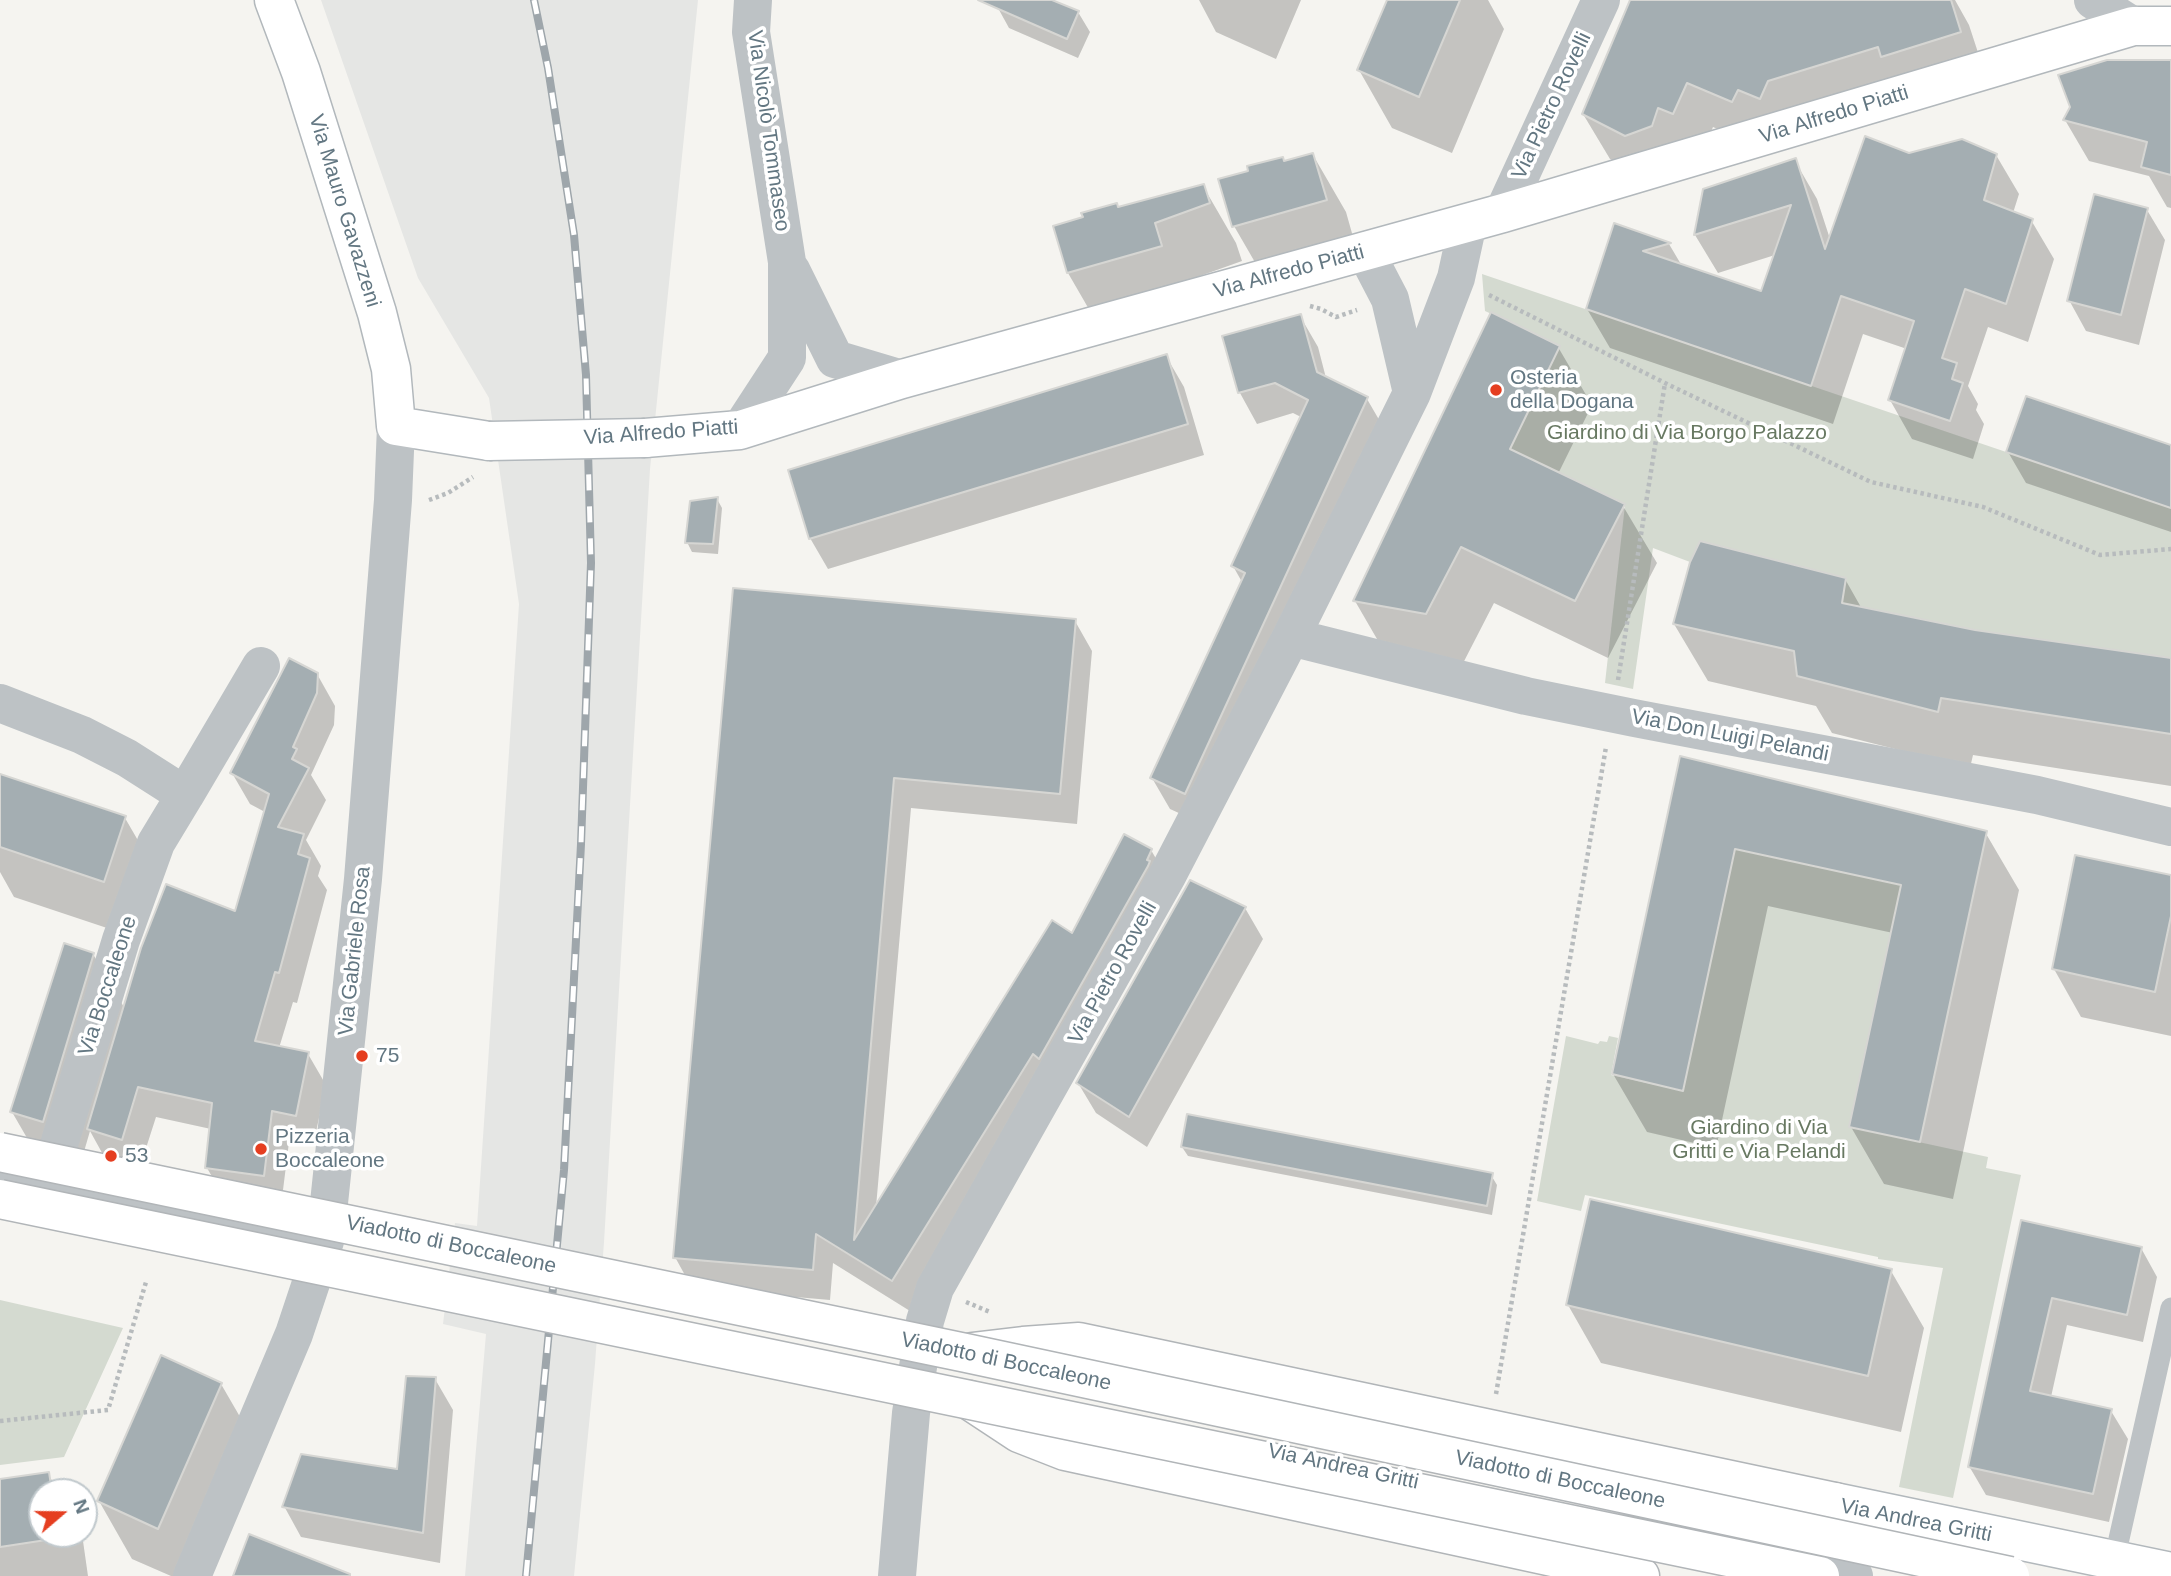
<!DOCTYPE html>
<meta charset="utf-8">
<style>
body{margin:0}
#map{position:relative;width:2171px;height:1576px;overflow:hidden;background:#f5f4f0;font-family:Helvetica,sans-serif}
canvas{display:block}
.north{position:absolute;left:28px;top:1478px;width:70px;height:70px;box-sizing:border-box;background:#fff;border:2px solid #c1c9cd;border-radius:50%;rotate:70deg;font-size:19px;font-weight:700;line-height:28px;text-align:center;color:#637782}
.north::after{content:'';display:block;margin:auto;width:24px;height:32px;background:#e53e20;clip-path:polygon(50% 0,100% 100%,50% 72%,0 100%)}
</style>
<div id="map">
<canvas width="2171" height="1576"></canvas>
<div class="north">N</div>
</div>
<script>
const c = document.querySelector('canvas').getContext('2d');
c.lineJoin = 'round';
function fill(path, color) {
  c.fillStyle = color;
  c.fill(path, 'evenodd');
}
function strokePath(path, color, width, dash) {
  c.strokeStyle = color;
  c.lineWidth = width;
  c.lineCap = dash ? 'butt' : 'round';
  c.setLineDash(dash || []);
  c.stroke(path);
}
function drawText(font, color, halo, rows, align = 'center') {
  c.font = font + ' Helvetica,sans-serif';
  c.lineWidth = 7;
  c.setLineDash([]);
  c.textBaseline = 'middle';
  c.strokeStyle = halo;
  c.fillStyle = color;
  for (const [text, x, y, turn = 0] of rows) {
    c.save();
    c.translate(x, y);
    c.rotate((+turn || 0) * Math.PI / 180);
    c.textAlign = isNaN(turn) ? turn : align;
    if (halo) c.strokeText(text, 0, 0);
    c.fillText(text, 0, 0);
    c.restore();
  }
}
const built = new Path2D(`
 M 321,0 L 698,0 L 650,469 L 604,1242 L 595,1364 L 574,1576 L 465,1576 L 486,1334 L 443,1324 L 455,1223 L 477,1226 L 519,604 L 489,398 L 418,278 Z`);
const green = new Path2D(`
 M 1482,274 L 2171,508 L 2171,658 L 1976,630 L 1842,603 L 1846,578 L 1700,541 L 1690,562 L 1653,548 L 1633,689 L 1605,683 L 1625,505 L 1510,449 L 1559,345 L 1485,311 Z
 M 1735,849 L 1901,885 L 1849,1127 L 1988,1157 L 1986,1168 L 2021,1175 L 1953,1498 L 1899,1487 L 1943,1268 L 1878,1259 L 1878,1257 L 1585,1195 L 1581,1211 L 1537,1201 L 1566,1036 L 1598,1044 L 1600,1041 L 1607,1042 L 1609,1036 L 1618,1038 L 1611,1075 L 1683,1091 Z
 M 0,1300 L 123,1328 L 64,1457 L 0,1465 Z`);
const shadow = new Path2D(`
 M 1001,0 L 1047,0 L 1078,12 L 1090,32 L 1078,58 L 1009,28 L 998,8 Z
 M 1199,0 L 1301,0 L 1276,59 L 1216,32 Z
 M 1388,0 L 1488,0 L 1504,29 L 1452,153 L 1392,128 L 1359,70 Z
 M 1631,0 L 1955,0 L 1969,25 L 1986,77 L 1758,147 L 1713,127 L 1699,159 L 1652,180 L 1610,159 L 1583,114 Z
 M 2171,62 L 2171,208 L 2167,207 L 2149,176 L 2089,161 L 2065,120 Z
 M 1313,155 L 1346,212 L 1359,258 L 1267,283 L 1234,226 L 1250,172 Z
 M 1909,155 L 1996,155 L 2019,194 L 2013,213 L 2031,220 L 2054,259 L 2028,342 L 1988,327 L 1968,386 L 1978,404 L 1976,410 L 1984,424 L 1973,459 L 1912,439 L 1890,400 L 1907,349 L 1863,334 L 1833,424 L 1610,348 L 1587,309 L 1615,225 L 1669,244 L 1682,266 L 1762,294 L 1775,255 L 1718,273 L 1695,235 L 1705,190 L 1795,161 L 1817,199 L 1830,239 Z
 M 1203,186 L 1236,243 L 1242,261 L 1186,281 L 1101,330 L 1068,273 L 1055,227 Z
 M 2147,210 L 2165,240 L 2139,345 L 2086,331 L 2069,300 Z
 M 1300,316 L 1318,347 L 1326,378 L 1367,399 L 1385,430 L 1203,824 L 1170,809 L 1152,778 L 1242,582 L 1233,566 L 1301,417 L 1293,413 L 1257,424 L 1240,393 L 1224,337 Z
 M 1558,347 L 1592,405 L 1558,474 L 1623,506 L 1657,563 L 1608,658 L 1494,603 L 1459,671 L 1388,658 L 1355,601 Z
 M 1166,356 L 1184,387 L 1204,455 L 828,569 L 810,538 Z
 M 2171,447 L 2171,532 L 2026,483 L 2008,452 Z
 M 717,499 L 722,508 L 718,554 L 692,552 L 687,542 Z
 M 1845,579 L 1862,609 L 1974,631 L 2171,660 L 2171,786 L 1973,755 L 1970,768 L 1832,733 L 1816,706 L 1708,681 L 1674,624 Z
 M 734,590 L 1075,621 L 1092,651 L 1077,824 L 911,808 L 876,1207 L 1073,936 L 1151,850 L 1169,881 L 910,1311 L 833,1263 L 830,1300 L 692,1288 L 675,1257 Z
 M 317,674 L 335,706 L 334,725 L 311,775 L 326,800 L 306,840 L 321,866 L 318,876 L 327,890 L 297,1003 L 293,1002 L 279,1048 L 308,1054 L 326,1085 L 313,1146 L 289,1142 L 281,1206 L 225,1199 L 207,1168 L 211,1129 L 156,1117 L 139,1170 L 106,1160 L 90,1131 L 76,1179 L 45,1169 L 12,1112 L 93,954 L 125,1009 L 236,913 L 265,812 L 250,804 L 232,773 Z
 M 1681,758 L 1985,832 L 2019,890 L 1953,1199 L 1884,1184 L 1851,1127 L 1893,933 L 1768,906 L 1716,1148 L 1647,1132 L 1613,1074 Z
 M 0,782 L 125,818 L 158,875 L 137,938 L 14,897 L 0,872 Z
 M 2171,877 L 2171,1036 L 2081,1017 L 2054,969 Z
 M 1245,908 L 1263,939 L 1147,1147 L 1096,1113 L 1078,1083 Z
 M 1182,1147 L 1491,1175 L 1497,1185 L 1492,1215 L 1188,1156 Z
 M 2022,1222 L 2141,1248 L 2157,1277 L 2143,1342 L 2067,1325 L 2051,1397 L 2111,1411 L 2128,1439 L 2109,1522 L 1986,1495 L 1969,1466 Z
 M 1891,1271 L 1924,1328 L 1901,1432 L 1601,1363 L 1568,1305 Z
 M 435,1379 L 453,1410 L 440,1563 L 301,1537 L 284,1506 L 398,1471 Z
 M 221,1384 L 254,1441 L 195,1576 L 171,1576 L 132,1559 L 99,1501 Z
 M 48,1474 L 59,1492 L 42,1492 L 42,1534 L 82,1534 L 88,1576 L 0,1576 L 0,1481 Z`);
const building = new Path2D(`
 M 978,0 L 1052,0 L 1079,11 L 1067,39 Z
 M 1387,0 L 1460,0 L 1419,97 L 1357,70 Z
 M 1630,0 L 1951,0 L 1961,32 L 1881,57 L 1878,47 L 1768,81 L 1760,99 L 1738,90 L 1732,102 L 1687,83 L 1673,114 L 1658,108 L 1652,126 L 1625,136 L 1582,114 Z
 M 2107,60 L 2171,60 L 2171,175 L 2141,167 L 2147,142 L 2063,120 L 2070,107 L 2058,75 Z
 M 1865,136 L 1909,153 L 1962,139 L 1997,154 L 1984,200 L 2033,219 L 2006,304 L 1965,289 L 1942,358 L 1957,363 L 1952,379 L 1963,383 L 1950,421 L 1888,400 L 1914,321 L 1841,296 L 1811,386 L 1586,309 L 1614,223 L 1671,243 L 1643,251 L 1761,291 L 1791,205 L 1694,235 L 1703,189 L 1796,158 L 1825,249 Z
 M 1313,153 L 1327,200 L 1232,227 L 1218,179 L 1248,171 L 1247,166 L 1283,157 L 1284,161 Z
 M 1204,184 L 1210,203 L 1155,223 L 1162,246 L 1067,273 L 1053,226 L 1083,217 L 1081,213 L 1117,203 L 1118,207 Z
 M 2094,194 L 2148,208 L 2121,315 L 2067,301 Z
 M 1491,312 L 1560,346 L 1510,449 L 1625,504 L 1575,601 L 1461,547 L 1426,614 L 1353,601 Z
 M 1301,314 L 1317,372 L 1368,397 L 1185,794 L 1150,778 L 1245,573 L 1231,566 L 1308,400 L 1275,383 L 1238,393 L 1222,336 Z
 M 1167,354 L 1188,424 L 809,539 L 788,470 Z
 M 2026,396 L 2171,445 L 2171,508 L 2006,452 Z
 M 718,497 L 713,544 L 685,543 L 690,501 Z
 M 1700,541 L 1846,578 L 1842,603 L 1975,630 L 2171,658 L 2171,734 L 1941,698 L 1938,712 L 1797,676 L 1794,651 L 1673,624 L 1690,562 Z
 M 733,588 L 1076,619 L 1060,794 L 894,778 L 854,1240 L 1052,920 L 1072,933 L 1124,834 L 1152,849 L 1147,860 L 1150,861 L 1148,866 L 1039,1059 L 1033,1054 L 892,1281 L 816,1234 L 813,1270 L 673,1258 Z
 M 289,658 L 318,673 L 317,693 L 293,747 L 297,749 L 292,759 L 309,768 L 278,827 L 304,834 L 298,854 L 310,858 L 279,973 L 275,972 L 255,1041 L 309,1052 L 296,1116 L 272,1111 L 264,1176 L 205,1168 L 212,1103 L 138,1087 L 122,1140 L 87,1129 L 141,948 L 166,884 L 235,911 L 269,794 L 230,773 Z
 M 1680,756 L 1987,831 L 1920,1142 L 1849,1127 L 1901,885 L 1735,849 L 1683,1091 L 1612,1074 Z
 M 0,774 L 126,816 L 104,882 L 0,847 Z
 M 2075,855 L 2171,875 L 2171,916 L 2155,992 L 2052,969 Z
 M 1190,880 L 1246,907 L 1129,1117 L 1076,1083 Z
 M 64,943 L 94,953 L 43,1122 L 10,1112 Z
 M 1187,1114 L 1493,1173 L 1487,1206 L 1181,1147 Z
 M 1590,1199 L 1892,1269 L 1868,1376 L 1566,1305 Z
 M 2021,1220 L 2142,1247 L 2127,1315 L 2052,1298 L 2030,1391 L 2112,1409 L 2093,1494 L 1968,1467 Z
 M 161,1355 L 222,1383 L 158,1529 L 97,1501 Z
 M 406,1376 L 436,1377 L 423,1533 L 282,1507 L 301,1454 L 397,1469 Z
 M 49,1472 L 52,1492 L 42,1492 L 42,1534 L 59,1534 L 59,1538 L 0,1547 L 0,1479 Z
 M 249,1534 L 350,1574 L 350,1576 L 233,1576 Z`);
const path = new Path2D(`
 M 1489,295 L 1665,383 L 1871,482 L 1983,507 L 2100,555 L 2171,549
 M 1310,306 L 1321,309 L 1336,317 L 1357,310
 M 429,500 L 448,493 L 473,477
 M 1618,680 L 1665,383
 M 966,1302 L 990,1312
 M 1496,1394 L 1606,747
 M 0,1421 L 108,1410 L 146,1282`);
const lane = new Path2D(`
 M 2114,1561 L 2171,1308`);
const street = new Path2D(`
 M 2093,0 L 2133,26
 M 1503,213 L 1601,0
 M 1365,251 L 1390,299 L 1412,393
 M 791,270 L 835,359 L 902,379
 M 740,430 L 787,358 L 787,262 L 751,32 L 753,0
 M 1291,637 L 1526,696 L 1634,718 L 2037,795 L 2171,827
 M 0,703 L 82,735 L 127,758 L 185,795 L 156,843 L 121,940 L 47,1184
 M 185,795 L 261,666
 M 0,1174 L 325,1241
 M 1789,1562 L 1854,1576
 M 192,1576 L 294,1334 L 325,1241 L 363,879 L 393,500 L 396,426
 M 897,1576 L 911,1413 L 925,1321 L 935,1288 L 1167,876 L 1291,637 L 1412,393 L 1456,278 L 1468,223`);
const secondary = new Path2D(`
 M 274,0 L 301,72 L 377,313 L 391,369 L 396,426 L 489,441
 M 645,438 L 740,430 L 902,379 L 1503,213 L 2133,26 L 2171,26
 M 1835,1502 L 2171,1572`);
const highway = new Path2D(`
 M 972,1352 L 1023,1346 L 1079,1342 L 1835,1502
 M 969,1400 L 1019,1433 L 1065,1451 L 1640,1576`);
const rail = new Path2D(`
 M 526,1576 L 564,1170 L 581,844 L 591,563 L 586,375 L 574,235 L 548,68 L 534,0`);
const secondaryBridge = new Path2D(`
 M 489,441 L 645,438`);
const highwayBridge = new Path2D(`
 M 0,1152 L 966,1353 L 2010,1576
 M 0,1199 L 1820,1576`);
const markers = [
 [1496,390,7,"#e53e20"],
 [362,1056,7,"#e53e20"],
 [261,1149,7,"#e53e20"],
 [111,1156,7,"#e53e20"]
];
const streetNames = [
 ["Via Pietro Rovelli",1552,106,-65],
 ["Via Alfredo Piatti",1834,115,-17],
 ["Via Nicolò Tommaseo",768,131,82],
 ["Via Mauro Gavazzeni",344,211,73],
 ["Via Alfredo Piatti",1289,272,-15],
 ["Via Alfredo Piatti",661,433,-4],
 ["Via Don Luigi Pelandi",1730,736,11],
 ["Via Gabriele Rosa",355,951,-84],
 ["Via Pietro Rovelli",1113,973,-61],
 ["Via Boccaleone",108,986,-72],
 ["Viadotto di Boccaleone",451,1245,12],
 ["Viadotto di Boccaleone",1006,1362,12],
 ["Via Andrea Gritti",1343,1467,12],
 ["Viadotto di Boccaleone",1560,1480,12],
 ["Via Andrea Gritti",1916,1521,11]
];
const poiNames = [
 ["Osteria",1510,378],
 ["della Dogana",1510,402],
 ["75",376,1056],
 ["Pizzeria",275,1137],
 ["Boccaleone",275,1161],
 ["53",125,1156]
];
const parkNames = [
 ["Giardino di Via Borgo Palazzo",1687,433],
 ["Giardino di Via",1759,1128],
 ["Gritti e Via Pelandi",1759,1152]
];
fill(built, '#e5e6e4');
fill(green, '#d4dad0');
fill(shadow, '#0003');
fill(building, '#a4aeb2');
strokePath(building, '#d6d6d3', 2);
strokePath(secondary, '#b2b8bc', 41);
strokePath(highway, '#b1b5b8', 41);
strokePath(path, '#b7bbbd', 4.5, [3.5, 3.5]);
strokePath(lane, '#bdc2c5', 21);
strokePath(street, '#bdc2c5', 38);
strokePath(secondary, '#fff', 38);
strokePath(highway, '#fff', 38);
strokePath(rail, '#9ea6ab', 8);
strokePath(rail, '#fff', 5, [16]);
strokePath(secondaryBridge, '#b2b8bc', 41, []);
strokePath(highwayBridge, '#b1b5b8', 41, []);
strokePath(secondaryBridge, '#fff', 38);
strokePath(highwayBridge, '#fff', 38);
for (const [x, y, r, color] of markers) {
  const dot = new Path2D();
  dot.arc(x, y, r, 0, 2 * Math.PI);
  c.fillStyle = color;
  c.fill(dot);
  strokePath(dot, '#fff', 2.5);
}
drawText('21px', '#637782', '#fff', streetNames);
drawText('21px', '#637782', '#fff', poiNames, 'left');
drawText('21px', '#687962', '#fff', parkNames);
</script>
